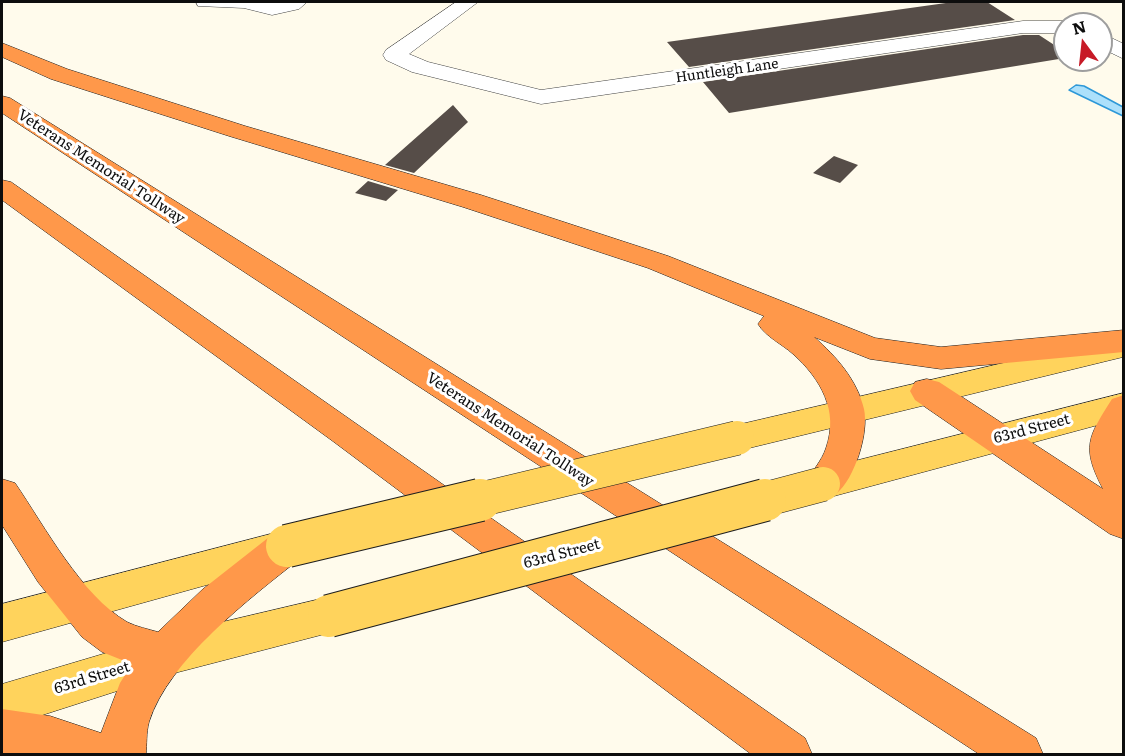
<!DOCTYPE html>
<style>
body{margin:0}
#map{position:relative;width:1125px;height:756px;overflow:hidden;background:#fffbec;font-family:Literata,serif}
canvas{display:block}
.frame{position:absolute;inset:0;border:3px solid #0d0d0d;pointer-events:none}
.north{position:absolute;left:1053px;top:12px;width:60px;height:60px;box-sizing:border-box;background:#fff;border:2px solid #9e9e9e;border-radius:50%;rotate:345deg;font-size:16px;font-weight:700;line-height:24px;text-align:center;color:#0d0d0d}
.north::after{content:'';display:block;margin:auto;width:21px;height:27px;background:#c71a27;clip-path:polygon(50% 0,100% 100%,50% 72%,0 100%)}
</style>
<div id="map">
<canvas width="1125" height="756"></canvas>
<div class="frame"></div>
<div class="north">N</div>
</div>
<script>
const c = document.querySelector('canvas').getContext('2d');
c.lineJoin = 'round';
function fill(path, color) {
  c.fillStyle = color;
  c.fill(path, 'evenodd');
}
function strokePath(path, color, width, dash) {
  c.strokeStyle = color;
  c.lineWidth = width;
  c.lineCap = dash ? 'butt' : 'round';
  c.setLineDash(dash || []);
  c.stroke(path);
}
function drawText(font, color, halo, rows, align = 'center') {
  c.font = font + ' Literata,serif';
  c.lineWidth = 6;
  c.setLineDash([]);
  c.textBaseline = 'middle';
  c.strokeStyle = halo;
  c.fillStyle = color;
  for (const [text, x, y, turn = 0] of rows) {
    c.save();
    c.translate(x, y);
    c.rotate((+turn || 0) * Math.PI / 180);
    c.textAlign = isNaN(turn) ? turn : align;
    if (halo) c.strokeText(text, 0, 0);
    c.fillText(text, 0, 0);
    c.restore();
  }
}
const water = new Path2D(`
 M 1076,85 L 1084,86 L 1123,107 L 1123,116 L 1069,90 Z`);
const building = new Path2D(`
 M 953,2 L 987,2 L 1015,20 L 689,67 L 667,42 Z
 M 1023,35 L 1039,35 L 1065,52 L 1065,58 L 729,113 L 703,82 Z
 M 453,105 L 468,122 L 414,173 L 385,165 Z
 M 834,156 L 858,165 L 840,183 L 813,173 Z
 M 368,181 L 398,190 L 386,201 L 355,193 Z`);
const minor = new Path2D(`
 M 196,2 L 307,2 L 299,9 L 272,15 L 244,8 L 198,6 Z
 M 456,2 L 478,2 L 409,54 L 428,62 L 541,90 L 1023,21 L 1065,21 L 1073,24 L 1065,24 L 1065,33 L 1023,33 L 541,104 L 412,72 L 386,60 L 383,55 L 386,50 Z
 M 1101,33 L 1124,44 L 1124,59 L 1101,48 Z`);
const major = new Path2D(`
 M 1124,335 L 1123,357 L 737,451 L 725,448 L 719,438 L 725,428 L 737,425 Z
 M 1124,393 L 1124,418 L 823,499 L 810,494 L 805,484 L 810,474 L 823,469 Z
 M 286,530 L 300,535 L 306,547 L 300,559 L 2,642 L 2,604 Z
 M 329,597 L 344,603 L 350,616 L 344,629 L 167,675 L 2,728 L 2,684 L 167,635 Z`);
const highway = new Path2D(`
 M 2,43 L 67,69 L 245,126 L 481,195 L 668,256 L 875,338 L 941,347 L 1124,330 L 1124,352 L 941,369 L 870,359 L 814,337 C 836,356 857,380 864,409 C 869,432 855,479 836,494 C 828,501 819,497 810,494 L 805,484 C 811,472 822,461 826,448 C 839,411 821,379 793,354 C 782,344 766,337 758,324 L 764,316 L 648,268 L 463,207 L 229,136 L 51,79 L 2,57 Z
 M 2,96 L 10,98 L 1036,738 L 1043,754 L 979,754 L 2,113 Z
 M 2,180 L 11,182 L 805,738 L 812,754 L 751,754 L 334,442 L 2,200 Z
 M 927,379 L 939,382 L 1103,489 C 1081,447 1088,437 1112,399 L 1124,395 L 1124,539 L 1110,534 L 915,400 L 910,391 L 915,382 Z
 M 2,479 L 15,483 C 45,527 81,595 127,622 C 137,627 148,629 158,632 L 203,589 L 273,534 L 287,529 L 301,534 L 307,546 L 301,558 C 251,597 168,661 149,722 C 146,733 147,744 146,754 L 2,754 L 2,709 L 50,716 L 101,733 L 120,683 L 132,664 L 102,652 L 82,637 L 38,582 L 2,525 Z`);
const majorBridgeFar1 = new Path2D(`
 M 474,501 L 737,438
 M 759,501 L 823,484`);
const majorBridge = new Path2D(`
 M 287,546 L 480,500
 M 329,616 L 765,500`);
const farStreetnames = [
 ["Huntleigh Lane",727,71,-8]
];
const streetNames = [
 ["Veterans Memorial Tollway",101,167,33],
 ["63rd Street",1032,429,-15],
 ["Veterans Memorial Tollway",510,430,33],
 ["63rd Street",562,554,-15],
 ["63rd Street",92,678,-17]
];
fill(water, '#ace0fb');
strokePath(water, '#2d98d8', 1.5);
fill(building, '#564d48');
strokePath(minor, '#404040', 1);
strokePath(major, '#1e1e1e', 1);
strokePath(highway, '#1e1e1e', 1);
fill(minor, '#fff');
fill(major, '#ffd35c');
fill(highway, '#ff984a');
strokePath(majorBridgeFar1, '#1e1e1e', 35, []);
strokePath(majorBridge, '#1e1e1e', 44, []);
strokePath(majorBridgeFar1, '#ffd35c', 34);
strokePath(majorBridge, '#ffd35c', 42);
drawText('14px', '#0d0d0d', '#fff', farStreetnames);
drawText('15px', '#0d0d0d', '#fff', streetNames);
</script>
